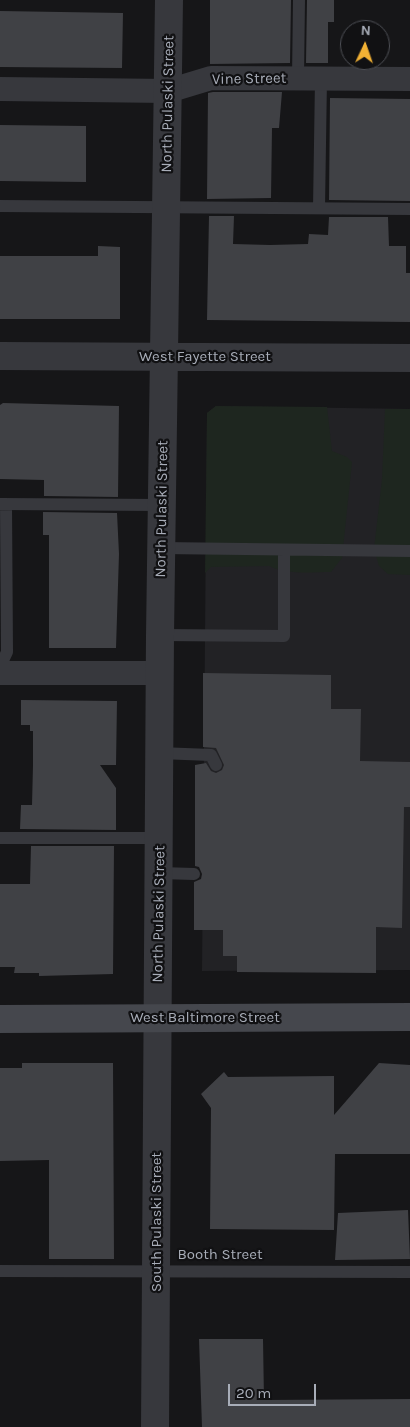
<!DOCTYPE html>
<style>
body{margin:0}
#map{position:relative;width:410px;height:1427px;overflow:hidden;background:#161618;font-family:Karla,sans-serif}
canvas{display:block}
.north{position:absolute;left:340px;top:20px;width:50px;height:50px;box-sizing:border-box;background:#111113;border:1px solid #4d4f55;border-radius:50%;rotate:3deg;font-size:14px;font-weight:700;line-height:20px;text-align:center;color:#a8adb8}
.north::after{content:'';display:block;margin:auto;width:18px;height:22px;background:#f2b134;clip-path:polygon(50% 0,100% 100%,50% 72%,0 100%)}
.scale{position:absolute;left:228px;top:1384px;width:88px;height:22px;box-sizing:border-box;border:2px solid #a8adb8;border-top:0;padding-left:6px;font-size:15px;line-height:18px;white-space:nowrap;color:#a8adb8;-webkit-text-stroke:4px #111113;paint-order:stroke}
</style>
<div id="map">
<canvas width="410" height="1427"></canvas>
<div class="north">N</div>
<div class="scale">20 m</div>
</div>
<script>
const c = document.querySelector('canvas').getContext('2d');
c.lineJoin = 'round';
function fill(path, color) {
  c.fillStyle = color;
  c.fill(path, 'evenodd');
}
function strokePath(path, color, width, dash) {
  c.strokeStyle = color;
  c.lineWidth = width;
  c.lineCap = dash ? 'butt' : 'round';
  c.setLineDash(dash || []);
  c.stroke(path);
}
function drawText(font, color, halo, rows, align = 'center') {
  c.font = font + ' Karla,sans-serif';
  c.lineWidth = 4.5;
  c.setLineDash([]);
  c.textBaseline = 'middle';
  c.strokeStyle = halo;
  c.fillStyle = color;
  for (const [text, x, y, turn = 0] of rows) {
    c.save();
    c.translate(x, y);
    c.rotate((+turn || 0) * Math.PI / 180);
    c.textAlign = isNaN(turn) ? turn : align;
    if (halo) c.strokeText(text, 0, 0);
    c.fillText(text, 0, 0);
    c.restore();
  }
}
const built = new Path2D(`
 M 216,406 L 410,409 L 410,970 L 202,971 L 207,413 Z`);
const green = new Path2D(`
 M 216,406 L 327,407 L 332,451 L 347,457 L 352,462 L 342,558 L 331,572 C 311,572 287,575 269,566 L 211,567 L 205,573 L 207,413 Z
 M 385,409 L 410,409 L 410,575 L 388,574 L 379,566 L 374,549 L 382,479 Z`);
const building = new Path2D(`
 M 210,0 L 291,0 L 290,63 L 210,64 Z
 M 307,0 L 334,0 L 334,22 L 328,22 L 328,63 L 306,63 Z
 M 0,11 L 123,13 L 122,68 L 0,67 Z
 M 213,92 L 282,92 L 279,128 L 272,128 L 271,198 L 207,199 L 208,93 Z
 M 330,98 L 410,99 L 410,201 L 329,200 Z
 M 0,125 L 86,126 L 86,182 L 0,181 Z
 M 209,216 L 234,216 L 233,244 L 270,245 L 308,244 L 309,234 L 328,235 L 329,217 L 388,217 L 389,246 L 406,246 L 406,273 L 410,273 L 410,322 L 207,320 Z
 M 98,246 L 120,247 L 120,319 L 0,319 L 0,256 L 98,256 Z
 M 3,403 L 119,406 L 118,497 L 44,496 L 44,480 L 0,479 L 0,405 Z
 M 43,512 L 117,513 L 119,554 L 116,648 L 49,648 L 49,535 L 43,535 Z
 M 203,673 L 331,675 L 331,709 L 361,709 L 360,761 L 410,762 L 410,807 L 404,807 L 402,928 L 376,927 L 376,973 L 237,972 L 237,956 L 223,956 L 223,930 L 194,930 L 194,882 L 201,879 L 202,874 L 199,867 L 195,866 L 195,765 L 206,763 L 211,771 L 216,773 L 222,770 L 224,765 L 216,748 L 203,747 Z
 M 21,700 L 117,701 L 116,765 L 100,765 L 116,788 L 116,830 L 20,829 L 21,805 L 32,805 L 33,765 L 33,731 L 30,731 L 30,725 L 21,725 Z
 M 31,846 L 114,846 L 113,974 L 39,976 L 39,973 L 14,973 L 15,967 L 0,967 L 0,884 L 30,884 Z
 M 22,1063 L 113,1063 L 114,1259 L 49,1259 L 49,1160 L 0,1161 L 0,1068 L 22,1068 Z
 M 379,1063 L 410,1065 L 410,1154 L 335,1154 L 334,1230 L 210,1229 L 211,1108 L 201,1094 L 224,1072 L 228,1077 L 334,1076 L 334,1115 Z
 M 408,1210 L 410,1259 L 335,1260 L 338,1213 Z
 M 199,1339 L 263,1339 L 264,1400 L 410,1399 L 410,1427 L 202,1427 Z`);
const service = new Path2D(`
 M 298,78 L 299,0
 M 0,206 L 410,209
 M 319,208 L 321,79
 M 0,504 L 161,505
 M 161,548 L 410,551
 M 160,635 L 284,636 L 284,550
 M 0,667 L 7,652 L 6,504
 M 159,753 L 211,755 L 216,765
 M 0,838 L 160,838
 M 160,873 L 194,874
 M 0,1271 L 410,1272`);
const minor = new Path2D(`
 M 0,89 L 168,91 L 211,78 L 410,79
 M 0,673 L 159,673`);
const tertiary = new Path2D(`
 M 0,356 L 410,358
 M 155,1427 L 160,635 L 169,0`);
const secondary = new Path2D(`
 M 0,1019 L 410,1017`);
const streetNames = [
 ["Vine Street",249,79,-1],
 ["North Pulaski Street",168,104,-89],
 ["West Fayette Street",205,357],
 ["North Pulaski Street",162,509,-89],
 ["North Pulaski Street",159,914,-89],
 ["West Baltimore Street",205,1018],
 ["South Pulaski Street",157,1222,-90],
 ["Booth Street",220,1255]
];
fill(built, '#222225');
fill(green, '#1e261f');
fill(building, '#404145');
strokePath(service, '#37383d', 12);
strokePath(minor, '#37383d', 24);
strokePath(tertiary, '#37383d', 28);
strokePath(secondary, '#45474d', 28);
drawText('15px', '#a8adb8', '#111113', streetNames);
</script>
